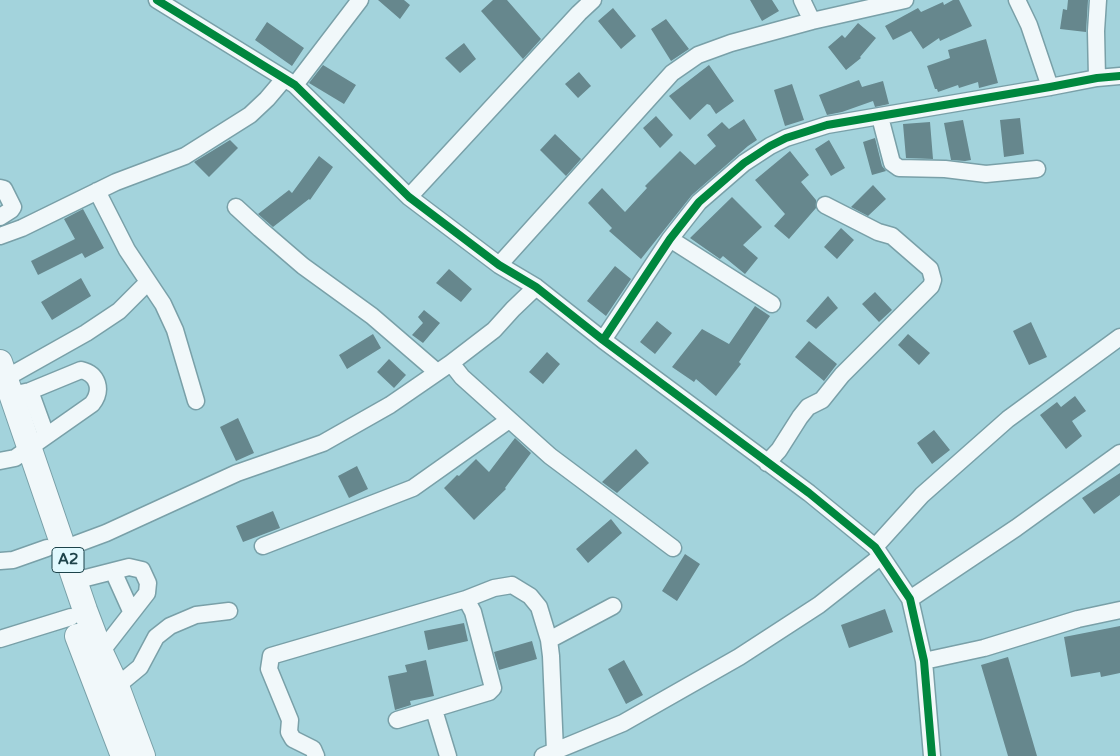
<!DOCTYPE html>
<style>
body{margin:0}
canvas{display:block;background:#a3d3dc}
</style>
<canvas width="1120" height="756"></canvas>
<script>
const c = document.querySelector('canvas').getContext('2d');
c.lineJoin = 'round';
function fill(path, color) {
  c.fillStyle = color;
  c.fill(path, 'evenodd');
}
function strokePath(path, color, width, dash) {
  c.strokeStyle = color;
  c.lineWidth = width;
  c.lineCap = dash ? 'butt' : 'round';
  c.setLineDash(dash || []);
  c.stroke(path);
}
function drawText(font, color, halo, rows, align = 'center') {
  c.font = font + ' "Varela Round",sans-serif';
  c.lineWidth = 5;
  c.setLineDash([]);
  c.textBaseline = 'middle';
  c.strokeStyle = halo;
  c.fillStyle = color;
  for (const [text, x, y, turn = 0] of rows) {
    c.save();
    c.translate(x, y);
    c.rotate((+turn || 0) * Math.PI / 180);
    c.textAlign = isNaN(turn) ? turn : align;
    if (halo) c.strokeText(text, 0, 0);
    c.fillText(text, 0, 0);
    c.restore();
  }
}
const building = new Path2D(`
 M 378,0 L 404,0 L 410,5 L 400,19 Z
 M 493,0 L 507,0 L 541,39 L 523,59 L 481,11 Z
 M 750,0 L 772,0 L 779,11 L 762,21 Z
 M 953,0 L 959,0 L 972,26 L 940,41 L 939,38 L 923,49 L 911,31 L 893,40 L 885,26 L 918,8 L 921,12 L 943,2 L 944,5 Z
 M 1068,0 L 1088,0 L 1086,32 L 1060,29 L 1063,9 L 1067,10 Z
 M 613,8 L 636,36 L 621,49 L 598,21 Z
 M 666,19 L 689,49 L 671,61 L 651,29 Z
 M 267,22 L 304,48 L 292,66 L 255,40 Z
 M 858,23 L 876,38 L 860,57 L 861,58 L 846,70 L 828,47 L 842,35 L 845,38 Z
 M 986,39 L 998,83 L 979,88 L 978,82 L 959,88 L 958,85 L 938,92 L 937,89 L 935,89 L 927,66 L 950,58 L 948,50 Z
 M 464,43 L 476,59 L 460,73 L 445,58 Z
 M 323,65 L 356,85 L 344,104 L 309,83 Z
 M 709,65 L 734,101 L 716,114 L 710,105 L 707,104 L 690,120 L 669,96 Z
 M 579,72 L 591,86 L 578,98 L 565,84 Z
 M 859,80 L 862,87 L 883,81 L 889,104 L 875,107 L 873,101 L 842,112 L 827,115 L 819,95 Z
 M 792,84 L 804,120 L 785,126 L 774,90 Z
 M 656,116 L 673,135 L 660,148 L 643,128 Z
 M 1020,118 L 1024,154 L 1004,157 L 1000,120 Z
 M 744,119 L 757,140 L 748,146 L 692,195 L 641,259 L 609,231 L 612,228 L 588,203 L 602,188 L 625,212 L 647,188 L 645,186 L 680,151 L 695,165 L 716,146 L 707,135 L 722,122 L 729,129 Z
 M 963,120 L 971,160 L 965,161 L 951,160 L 944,123 Z
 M 930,122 L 933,159 L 906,158 L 903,124 Z
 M 555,134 L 581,159 L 566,176 L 540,150 Z
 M 875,138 L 882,166 L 886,171 L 872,175 L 863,142 Z
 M 230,140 L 238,148 L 209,177 L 194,162 Z
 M 829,140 L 845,168 L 831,176 L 815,149 Z
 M 790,151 L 809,175 L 801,182 L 816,200 L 816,208 L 789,239 L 774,226 L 785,214 L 755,180 Z
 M 319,156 L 333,167 L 310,200 L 309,199 L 273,227 L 258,214 L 289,190 L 292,193 Z
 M 873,185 L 886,199 L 868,216 L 851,207 Z
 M 732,197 L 762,227 L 743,245 L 758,258 L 745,274 L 723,256 L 720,259 L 690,238 Z
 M 83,209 L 104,248 L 85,258 L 82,253 L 38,275 L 31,261 L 75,239 L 64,219 Z
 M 841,228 L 854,240 L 837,259 L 824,247 Z
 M 615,266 L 631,279 L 606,316 L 587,301 Z
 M 449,269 L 472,289 L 461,302 L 436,283 Z
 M 81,278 L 91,296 L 52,320 L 41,302 Z
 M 875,292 L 892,310 L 879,322 L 862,304 Z
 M 828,296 L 838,308 L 816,329 L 806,321 Z
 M 755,306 L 770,316 L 739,362 L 741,364 L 716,396 L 696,379 L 694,382 L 672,367 L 702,329 L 729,344 Z
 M 424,310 L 440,323 L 423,343 L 412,335 L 423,323 L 418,317 Z
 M 657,321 L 672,333 L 655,354 L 640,342 Z
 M 1031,322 L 1047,357 L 1029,365 L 1013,331 Z
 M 373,334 L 381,348 L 347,369 L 339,355 Z
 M 908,334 L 930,353 L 919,365 L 898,345 Z
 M 809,341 L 837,364 L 824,381 L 795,357 Z
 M 547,352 L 560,364 L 543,384 L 529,372 Z
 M 389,359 L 406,375 L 394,388 L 377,372 Z
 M 1075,396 L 1086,411 L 1072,421 L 1082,436 L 1066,449 L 1040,415 L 1057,402 L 1061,407 Z
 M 238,418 L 254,453 L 236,461 L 220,427 Z
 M 934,430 L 950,450 L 932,464 L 917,443 Z
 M 515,438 L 531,453 L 505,488 L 506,489 L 474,520 L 444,488 L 457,475 L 459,476 L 476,459 L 489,472 Z
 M 636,449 L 649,463 L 617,493 L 602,482 Z
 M 357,466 L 368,489 L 349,498 L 338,476 Z
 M 1120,473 L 1120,495 L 1094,514 L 1082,498 Z
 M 273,511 L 280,528 L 243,542 L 236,526 Z
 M 611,519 L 622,533 L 588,563 L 576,549 Z
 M 685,554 L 700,564 L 677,601 L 662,591 Z
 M 885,609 L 893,632 L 849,648 L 841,625 Z
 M 464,623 L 468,641 L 428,650 L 424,631 Z
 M 1120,626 L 1120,673 L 1101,677 L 1100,672 L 1071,677 L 1064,637 Z
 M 532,641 L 537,659 L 499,670 L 494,652 Z
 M 1008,657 L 1037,756 L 1008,756 L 981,665 Z
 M 426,660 L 434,696 L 410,701 L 411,705 L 395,710 L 388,676 L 407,672 L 405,665 Z
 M 624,660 L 643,695 L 626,704 L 608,669 Z`);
const minor = new Path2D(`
 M 157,0 L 295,85 L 409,197 L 499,265 L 536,287 L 603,340 L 809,493 L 875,547 L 910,599 L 924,661 L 932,756
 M 802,0 L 812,21
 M 1017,0 L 1029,25 L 1050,87
 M 1097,78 L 1096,31 L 1098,0
 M 295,85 L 360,0
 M 880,117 L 892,163 L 899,168 L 945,169 L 986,174 L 1037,169
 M 0,188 L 4,189 L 13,207 L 11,210 L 0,217
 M 97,191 L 127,250 L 163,304 L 175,330 L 196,401
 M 409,197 L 579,13 L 593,0
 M 236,207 L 260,229 L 303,266 L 372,316 L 437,372
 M 0,236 L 22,228 L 116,182 L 185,156 L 250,115 L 267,99 L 284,79
 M 670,239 L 772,304
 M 499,265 L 672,73 L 698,55 L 731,43 L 812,21 L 905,0
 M 603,340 L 670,239 L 699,202 L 744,163 L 770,146 L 786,138 L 827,125 L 1050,87 L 1097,78 L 1120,76
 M 451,363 L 462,377 L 550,456 L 673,548
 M 6,378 L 86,333 L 119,311 L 148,282
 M 30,391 L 46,435
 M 0,461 L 15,458 L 92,404 C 103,390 98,374 81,370 L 30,391 L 11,395
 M 767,463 L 779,450 L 800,417 L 808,407 L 822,400 L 842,375 L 931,286 L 933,280 L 930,269 L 892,236 L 878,232 L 825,205
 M 263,546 L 413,488 L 509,420
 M 875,547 L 922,495 L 1008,419 L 1120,337
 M 63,549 L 106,533 L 237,473 L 323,443 L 390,405 L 451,363 L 494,330 L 513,309 L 536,287
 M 0,561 L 13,560 L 47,548
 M 113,571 L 131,611
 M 74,579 L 82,579 L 129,567 L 142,570 L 148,583 L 147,593 L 101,652
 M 910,599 L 1016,528 L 1120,453
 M 0,639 L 71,617
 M 549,640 L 613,606
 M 924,661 L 984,648 L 1078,619 L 1120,610
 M 117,686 L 140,667 L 156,637 L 170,626 L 196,615 L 229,611
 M 434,710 L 448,756
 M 397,720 L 489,692 L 493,688 L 473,612 L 466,599
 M 316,756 L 313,749 L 293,739 L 289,732 L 290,720 L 269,669 L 271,656 L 466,599 L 494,588 L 512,585 L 530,596 L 539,607 L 549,640 L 551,656 L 555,751
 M 543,756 L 623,723 L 739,657 L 819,605 L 880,557`);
const highway = new Path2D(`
 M 0,362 L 85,610 L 101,652 L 117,686 L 143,756
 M 77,636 L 123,756`);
const cycleway = new Path2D(`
 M 157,0 L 295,85 L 409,197 L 499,265 L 536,287 L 603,340 L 809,493 L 875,547 L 910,599 L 924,661 L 932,756
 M 603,340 L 670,239 L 699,202 L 744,163 L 770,146 L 786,138 L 827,125 L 1050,87 L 1097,78 L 1120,76`);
const shields = [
 [68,560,32]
];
const shieldNames = [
 ["A2",68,560]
];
fill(building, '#66878d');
strokePath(minor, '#79a0a8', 19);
strokePath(highway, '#79a0a8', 26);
strokePath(minor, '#f1f8fa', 16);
strokePath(highway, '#f1f8fa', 24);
strokePath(cycleway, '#00873e', 8);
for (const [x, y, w] of shields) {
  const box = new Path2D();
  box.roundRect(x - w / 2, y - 12.5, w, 25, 4);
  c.fillStyle = '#e1f9fe';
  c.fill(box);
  strokePath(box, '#1d434a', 1);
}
drawText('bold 15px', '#1d434a', null, shieldNames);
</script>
